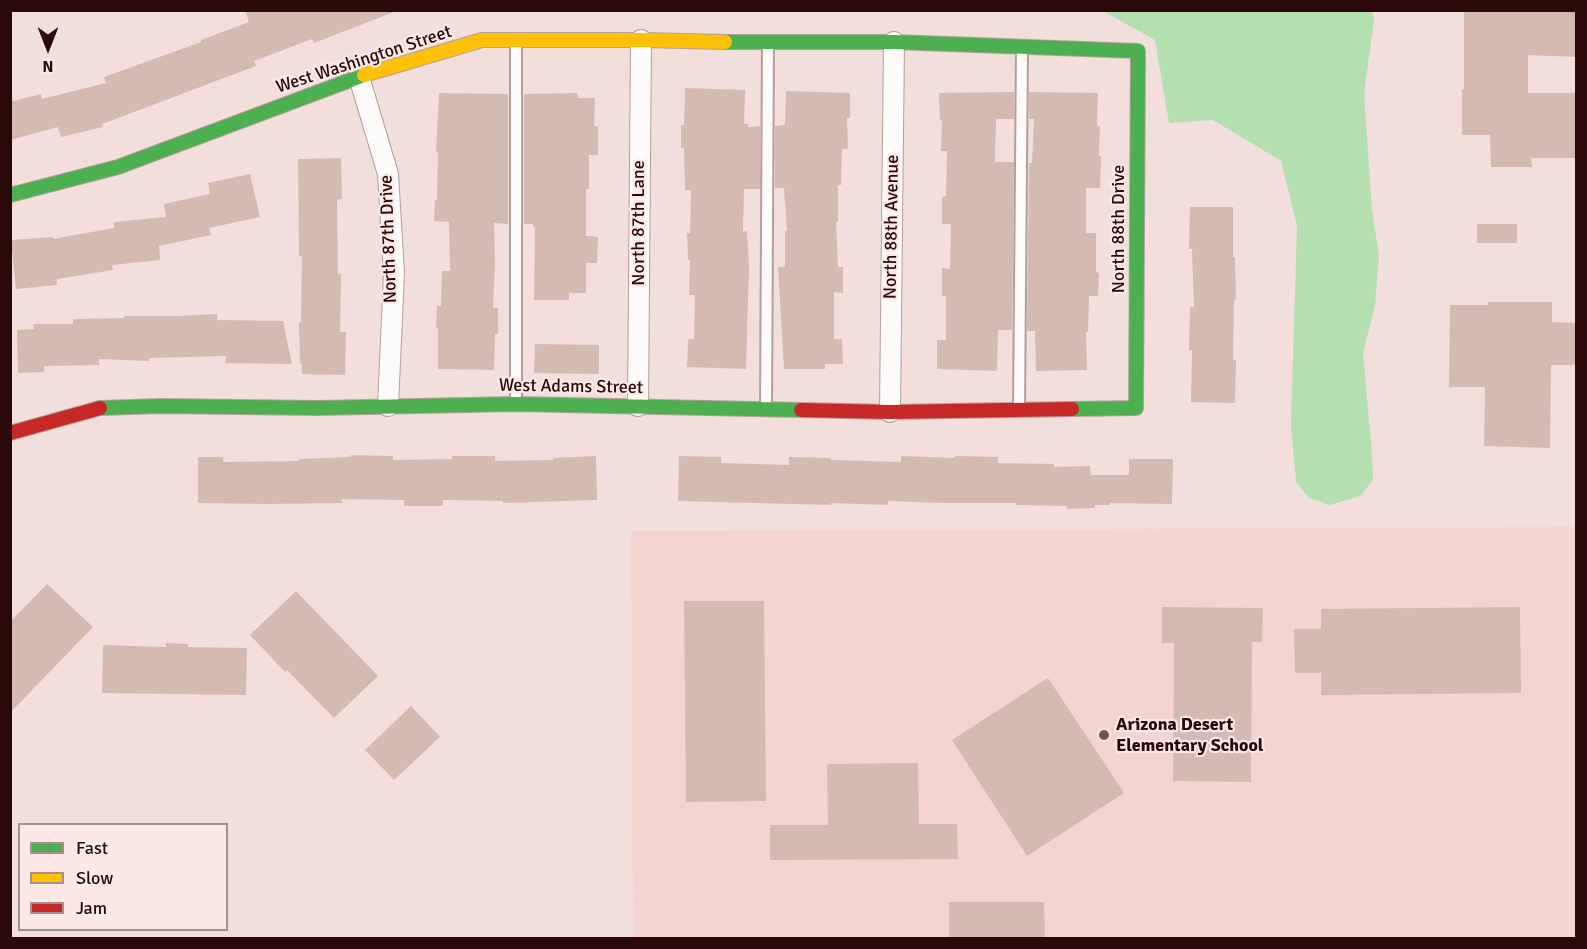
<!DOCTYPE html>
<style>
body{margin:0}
#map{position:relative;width:1587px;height:949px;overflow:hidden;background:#f2dedb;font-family:Signika,sans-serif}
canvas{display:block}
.frame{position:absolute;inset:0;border:12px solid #2a0a08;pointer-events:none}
.legend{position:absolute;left:18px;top:823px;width:210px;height:108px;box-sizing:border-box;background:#fce8e6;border:2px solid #a88f8d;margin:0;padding:8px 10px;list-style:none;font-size:18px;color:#2a0a08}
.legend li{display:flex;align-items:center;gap:12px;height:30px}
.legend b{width:30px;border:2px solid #a88f8d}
.north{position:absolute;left:18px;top:18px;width:60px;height:60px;-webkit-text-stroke:4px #fce8e6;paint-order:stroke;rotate:180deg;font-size:16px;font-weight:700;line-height:24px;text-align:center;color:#2a0a08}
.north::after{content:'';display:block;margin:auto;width:21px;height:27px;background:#2a0a08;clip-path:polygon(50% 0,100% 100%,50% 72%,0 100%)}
</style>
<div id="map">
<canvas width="1587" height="949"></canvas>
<div class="frame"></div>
<ul class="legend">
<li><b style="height:8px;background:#4caf50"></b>Fast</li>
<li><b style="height:8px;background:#ffc107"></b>Slow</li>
<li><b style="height:8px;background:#c62828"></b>Jam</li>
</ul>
<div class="north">N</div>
</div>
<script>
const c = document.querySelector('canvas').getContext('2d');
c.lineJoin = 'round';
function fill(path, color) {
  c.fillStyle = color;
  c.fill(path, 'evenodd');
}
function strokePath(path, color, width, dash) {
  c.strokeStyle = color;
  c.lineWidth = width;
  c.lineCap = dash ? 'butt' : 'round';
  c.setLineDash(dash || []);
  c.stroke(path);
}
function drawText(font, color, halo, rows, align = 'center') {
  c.font = font + ' Signika,sans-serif';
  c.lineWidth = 4.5;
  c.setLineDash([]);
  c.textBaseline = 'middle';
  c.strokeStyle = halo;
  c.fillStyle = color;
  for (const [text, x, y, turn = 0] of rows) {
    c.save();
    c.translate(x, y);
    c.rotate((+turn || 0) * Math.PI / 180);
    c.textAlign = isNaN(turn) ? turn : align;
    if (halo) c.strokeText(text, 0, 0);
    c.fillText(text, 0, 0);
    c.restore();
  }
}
const built = new Path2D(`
 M 1576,527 L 1576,938 L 633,938 L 631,531 Z`);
const green = new Path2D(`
 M 1103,11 L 1372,11 L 1374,20 L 1364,93 L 1372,211 L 1379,255 L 1375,306 L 1363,353 L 1371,443 L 1373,480 L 1360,496 L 1330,505 L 1309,498 L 1296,482 L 1291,425 L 1297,225 L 1281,161 L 1213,120 L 1169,123 L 1155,40 Z`);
const building = new Path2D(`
 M 245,10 L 394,10 L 394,12 L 314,43 L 312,39 L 254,61 L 256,66 L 102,124 L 103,127 L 61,137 L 58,127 L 10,140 L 10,102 L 41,94 L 42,99 L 106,83 L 104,77 L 201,42 L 201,40 L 249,22 Z
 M 1464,10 L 1576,10 L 1576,57 L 1528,55 L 1528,93 L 1576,93 L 1576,158 L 1531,158 L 1532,167 L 1491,167 L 1490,135 L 1462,135 L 1462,89 L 1464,89 Z
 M 685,88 L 745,90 L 744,124 L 748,124 L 748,127 L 760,126 L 760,189 L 744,189 L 743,232 L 747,231 L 749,267 L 746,369 L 687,367 L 688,339 L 694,339 L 695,295 L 689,295 L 690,260 L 688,260 L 687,233 L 690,233 L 691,190 L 685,190 L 684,148 L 681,148 L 681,125 L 684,125 Z
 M 786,91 L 850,93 L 850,118 L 847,118 L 848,149 L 842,149 L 841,185 L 838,185 L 838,222 L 836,222 L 838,267 L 843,267 L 843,293 L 834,292 L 834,339 L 842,339 L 843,364 L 825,364 L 825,369 L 784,369 L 778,267 L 785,267 L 785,231 L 787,231 L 784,188 L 775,188 L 775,126 L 785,125 Z
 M 1014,92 L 1014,119 L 996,119 L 995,162 L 1014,162 L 1012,330 L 998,330 L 997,371 L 937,369 L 937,340 L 946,340 L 946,296 L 942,296 L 942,268 L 950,269 L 951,224 L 942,224 L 942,197 L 946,196 L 947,151 L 941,151 L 942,120 L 940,120 L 939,93 Z
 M 1029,92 L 1098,93 L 1097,126 L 1100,126 L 1099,156 L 1101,156 L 1100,188 L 1086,188 L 1086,233 L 1096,233 L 1096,272 L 1099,273 L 1098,296 L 1089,296 L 1088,332 L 1086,332 L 1087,370 L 1036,371 L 1035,331 L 1027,331 L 1029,163 L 1032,163 L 1034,119 L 1029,119 Z
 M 439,93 L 508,94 L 508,224 L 494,223 L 495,263 L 493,308 L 498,308 L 498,334 L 495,334 L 494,370 L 438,369 L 438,328 L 436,328 L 437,306 L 441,306 L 442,271 L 450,271 L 449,222 L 434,221 L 435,200 L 437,200 L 438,152 L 436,152 Z
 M 577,93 L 578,98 L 595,98 L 594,126 L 598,126 L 598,155 L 589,155 L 589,189 L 586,189 L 586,236 L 598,237 L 597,263 L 586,263 L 586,293 L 569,293 L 569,300 L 534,300 L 535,227 L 533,227 L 533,224 L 524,224 L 524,94 Z
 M 341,158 L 342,199 L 337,200 L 338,274 L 341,274 L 340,332 L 346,332 L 345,375 L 302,374 L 302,364 L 300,364 L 299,322 L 301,322 L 302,256 L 299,256 L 298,159 Z
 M 250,174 L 260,217 L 209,228 L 211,235 L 159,246 L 160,260 L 112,265 L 113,270 L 57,279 L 57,285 L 16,289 L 11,240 L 53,237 L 53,239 L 114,228 L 114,222 L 166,217 L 164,204 L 210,194 L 208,183 Z
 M 1190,207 L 1233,207 L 1233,257 L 1235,257 L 1236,300 L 1234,300 L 1233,360 L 1236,360 L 1235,403 L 1191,402 L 1192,350 L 1189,350 L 1190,307 L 1194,307 L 1192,249 L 1189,249 Z
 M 1477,224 L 1517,224 L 1517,243 L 1477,243 Z
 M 1488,302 L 1552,302 L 1552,322 L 1576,323 L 1576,365 L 1551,365 L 1550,448 L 1484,446 L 1485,387 L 1449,387 L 1450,305 L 1488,305 Z
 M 217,314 L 217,320 L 283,321 L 292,364 L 225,363 L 226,356 L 149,358 L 149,361 L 99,359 L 99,365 L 44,366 L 44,372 L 18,373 L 17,330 L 34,329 L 33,324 L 73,324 L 73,319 L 124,318 L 124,316 L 177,316 Z
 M 535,344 L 599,345 L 599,374 L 534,373 Z
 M 351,455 L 393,456 L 393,460 L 452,459 L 452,456 L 495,456 L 495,461 L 553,460 L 553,458 L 596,456 L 597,500 L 503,503 L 503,501 L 443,500 L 443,506 L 404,506 L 404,500 L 342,499 L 343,503 L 267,504 L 198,503 L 198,457 L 223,457 L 223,462 L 299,461 L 299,459 L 351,457 Z
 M 679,456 L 721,457 L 721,463 L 789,465 L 789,457 L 831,458 L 831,460 L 901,462 L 901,456 L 955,458 L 955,456 L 998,457 L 998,463 L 1054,464 L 1054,467 L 1090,466 L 1091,475 L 1129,475 L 1129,459 L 1173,459 L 1172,504 L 1110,503 L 1110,505 L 1095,505 L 1095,508 L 1067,509 L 1067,506 L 1016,505 L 1016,503 L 943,503 L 888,501 L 888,505 L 831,503 L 831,505 L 678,501 Z
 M 47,584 L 93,627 L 10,713 L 10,622 Z
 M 296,591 L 378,676 L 334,718 L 287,670 L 285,672 L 250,635 Z
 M 684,601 L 764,601 L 766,801 L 686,802 Z
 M 1162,607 L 1263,608 L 1262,642 L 1252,642 L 1251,782 L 1173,781 L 1174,643 L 1162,643 Z
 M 1520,607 L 1521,693 L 1321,695 L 1321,673 L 1295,673 L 1294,629 L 1321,629 L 1321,609 Z
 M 166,643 L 188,644 L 188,647 L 247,648 L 246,695 L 102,693 L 103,645 L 166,647 Z
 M 1048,678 L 1124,793 L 1027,856 L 952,740 Z
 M 411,706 L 440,737 L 394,780 L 365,750 Z
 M 918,763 L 919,824 L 957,824 L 958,859 L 770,860 L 770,825 L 828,825 L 827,764 Z
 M 949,902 L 1044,902 L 1045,939 L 949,939 Z`);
const lane = new Path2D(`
 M 516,404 L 516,41
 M 766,409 L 768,43
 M 1019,409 L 1022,47`);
const street = new Path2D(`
 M 359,77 L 388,174 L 394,273 L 388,406
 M 638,406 L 641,40
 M 890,412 L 894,42`);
const fast = new Path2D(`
 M 725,42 L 894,42 L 1138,51 L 1136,408 L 1072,409
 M 10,195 L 118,167 L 364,75
 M 100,408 L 161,406 L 318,408 L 516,404 L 801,410`);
const slow = new Path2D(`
 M 364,75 L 482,40 L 641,40 L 725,42`);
const jam = new Path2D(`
 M 801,410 L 890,412 L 1072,409
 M 10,433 L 100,408`);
const markers = [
 [1104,735,6,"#705452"]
];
const streetNames = [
 ["West Washington Street",364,60,-18],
 ["North 87th Lane",639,223,-90],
 ["North 88th Avenue",892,227,-89],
 ["North 88th Drive",1119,229,-90],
 ["North 87th Drive",389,239,-92],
 ["West Adams Street",571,387,1]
];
const poiNames = [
 ["Arizona Desert",1116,725],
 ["Elementary School",1116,746]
];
fill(built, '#f4d4cf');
fill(green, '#b4dfb1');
fill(building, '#d3bbb2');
strokePath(lane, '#b69e9b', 14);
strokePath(street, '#b69e9b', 22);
strokePath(fast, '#b69e9b', 16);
strokePath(slow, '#b69e9b', 16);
strokePath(jam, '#b69e9b', 16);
strokePath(lane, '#fdfafa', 10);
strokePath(street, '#fdfafa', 20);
strokePath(fast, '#4caf50', 14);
strokePath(slow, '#ffc107', 14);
strokePath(jam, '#c62828', 14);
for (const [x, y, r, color] of markers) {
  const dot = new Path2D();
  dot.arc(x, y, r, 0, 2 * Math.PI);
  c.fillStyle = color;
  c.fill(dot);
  strokePath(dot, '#fce8e6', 2);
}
drawText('18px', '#2a0a08', '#fce8e6', streetNames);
drawText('bold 18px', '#2a0a08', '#fce8e6', poiNames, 'left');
</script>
